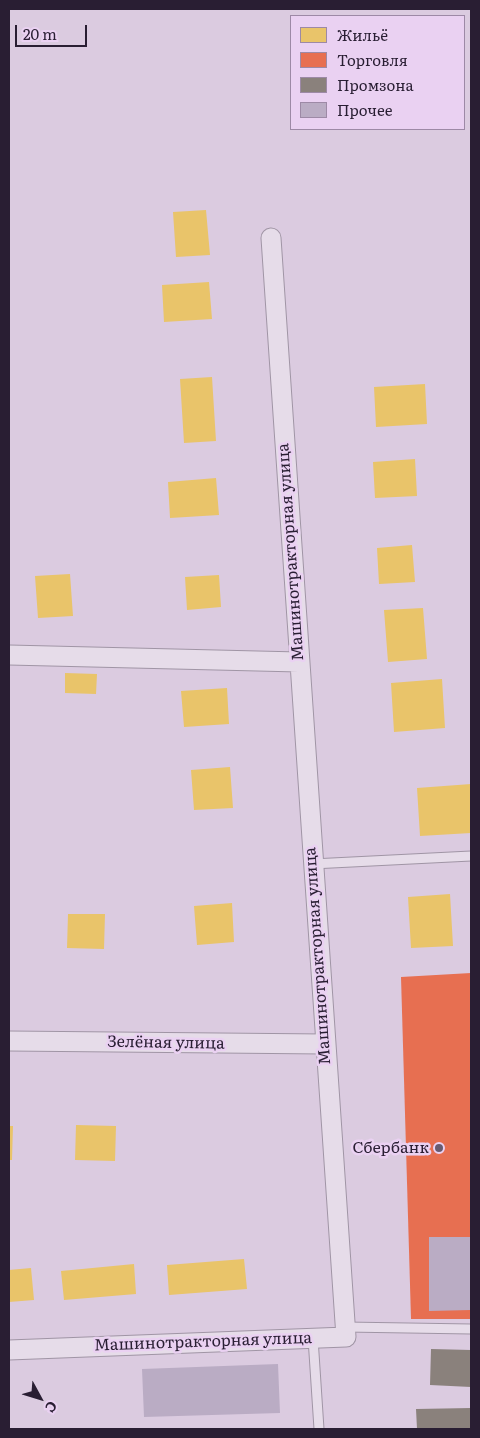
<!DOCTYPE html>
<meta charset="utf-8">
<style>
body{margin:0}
#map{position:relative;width:480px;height:1438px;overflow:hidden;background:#dbcbe0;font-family:Literata,serif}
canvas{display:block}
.frame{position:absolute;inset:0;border:10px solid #291e33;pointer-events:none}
.legend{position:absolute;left:290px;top:15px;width:175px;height:115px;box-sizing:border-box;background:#ead1f2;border:1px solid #9d89a6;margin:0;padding:6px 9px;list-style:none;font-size:15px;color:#291e33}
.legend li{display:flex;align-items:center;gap:10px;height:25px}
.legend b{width:25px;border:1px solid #9d89a6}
.north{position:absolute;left:15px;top:1373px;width:50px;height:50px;-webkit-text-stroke:4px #ead1f2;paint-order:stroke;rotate:129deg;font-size:14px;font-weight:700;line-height:20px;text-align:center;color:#291e33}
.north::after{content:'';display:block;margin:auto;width:18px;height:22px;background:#291e33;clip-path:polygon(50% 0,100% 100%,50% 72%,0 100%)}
.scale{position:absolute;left:15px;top:25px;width:72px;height:22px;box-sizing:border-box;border:2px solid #291e33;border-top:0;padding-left:6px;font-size:15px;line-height:18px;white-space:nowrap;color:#291e33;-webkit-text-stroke:4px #ead1f2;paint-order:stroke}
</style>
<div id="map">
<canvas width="480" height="1438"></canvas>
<div class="frame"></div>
<ul class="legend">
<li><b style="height:14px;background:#e9c46a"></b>Жильё</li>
<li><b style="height:14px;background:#e76f51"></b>Торговля</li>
<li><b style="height:14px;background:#8a817c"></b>Промзона</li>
<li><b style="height:14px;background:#baacc4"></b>Прочее</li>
</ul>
<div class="north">С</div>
<div class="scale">20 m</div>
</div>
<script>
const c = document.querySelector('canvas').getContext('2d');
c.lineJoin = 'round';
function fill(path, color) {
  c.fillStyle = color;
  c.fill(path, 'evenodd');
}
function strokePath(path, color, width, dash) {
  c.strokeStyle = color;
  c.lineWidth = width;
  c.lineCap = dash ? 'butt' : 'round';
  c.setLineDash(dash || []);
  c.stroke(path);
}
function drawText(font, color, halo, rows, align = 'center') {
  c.font = font + ' Literata,serif';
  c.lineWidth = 5;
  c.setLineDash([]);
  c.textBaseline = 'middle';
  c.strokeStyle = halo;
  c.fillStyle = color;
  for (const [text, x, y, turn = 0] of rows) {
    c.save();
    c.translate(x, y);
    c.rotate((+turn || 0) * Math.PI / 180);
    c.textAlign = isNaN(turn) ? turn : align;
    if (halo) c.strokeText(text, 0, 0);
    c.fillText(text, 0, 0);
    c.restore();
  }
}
const homes = new Path2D(`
 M 206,210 L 210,255 L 176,257 L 173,212 Z
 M 209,282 L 212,319 L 164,322 L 162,285 Z
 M 212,377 L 216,441 L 184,443 L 180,379 Z
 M 425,384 L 427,424 L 376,427 L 374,387 Z
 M 415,459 L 417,496 L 375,498 L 373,462 Z
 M 216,478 L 219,515 L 170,518 L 168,482 Z
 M 412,545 L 415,582 L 379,584 L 377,548 Z
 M 70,574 L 73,616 L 38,618 L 35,576 Z
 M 219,575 L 221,607 L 187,610 L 185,577 Z
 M 423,608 L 427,659 L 388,662 L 384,610 Z
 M 65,673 L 97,674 L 96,694 L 65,693 Z
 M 442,679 L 445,728 L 394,732 L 391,683 Z
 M 227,688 L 229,724 L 184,727 L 181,691 Z
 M 230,767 L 233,808 L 194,810 L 191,770 Z
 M 471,784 L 471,833 L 420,836 L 417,788 Z
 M 450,894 L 453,946 L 411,948 L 408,897 Z
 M 232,903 L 234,942 L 197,945 L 194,906 Z
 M 68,914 L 105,914 L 104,949 L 67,948 Z
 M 76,1125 L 116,1126 L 115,1161 L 75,1160 Z
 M 9,1126 L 13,1126 L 12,1160 L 9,1160 Z
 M 244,1259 L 247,1289 L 169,1295 L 167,1265 Z
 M 134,1264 L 136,1294 L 64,1300 L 61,1271 Z
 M 31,1268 L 34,1300 L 9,1302 L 9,1270 Z`);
const shops = new Path2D(`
 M 471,973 L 471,1319 L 411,1319 L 401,977 Z`);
const industry = new Path2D(`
 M 431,1349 L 471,1350 L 471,1387 L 430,1385 Z
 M 471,1408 L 471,1429 L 417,1429 L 416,1409 Z`);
const building = new Path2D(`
 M 429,1237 L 471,1237 L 471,1310 L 429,1311 Z
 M 278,1364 L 280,1413 L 144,1417 L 142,1369 Z`);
const lane = new Path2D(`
 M 312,864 L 471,856
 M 345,1327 L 471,1329
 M 313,1338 L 319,1429`);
const street = new Path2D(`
 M 9,655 L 299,662
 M 9,1041 L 324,1044
 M 9,1350 L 346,1337 L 271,238`);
const markers = [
 [439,1148,5,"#675b70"]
];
const streetNames = [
 ["Машинотракторная улица",291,552,-94],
 ["Машинотракторная улица",318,956,-94],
 ["Зелёная улица",166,1043,1],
 ["Машинотракторная улица",203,1342,-2]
];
const poiNames = [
 ["Сбербанк",429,1148]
];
fill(homes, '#e9c46a');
fill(shops, '#e76f51');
fill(industry, '#8a817c');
fill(building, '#baacc4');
strokePath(lane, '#a095a5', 11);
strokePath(street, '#a095a5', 21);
strokePath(lane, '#e6dce9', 9);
strokePath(street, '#e6dce9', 19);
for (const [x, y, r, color] of markers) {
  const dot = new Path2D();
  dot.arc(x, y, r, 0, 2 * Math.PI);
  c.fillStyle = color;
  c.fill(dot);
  strokePath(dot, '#ead1f2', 2);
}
drawText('16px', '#291e33', '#ead1f2', streetNames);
drawText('16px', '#291e33', '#ead1f2', poiNames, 'right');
</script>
